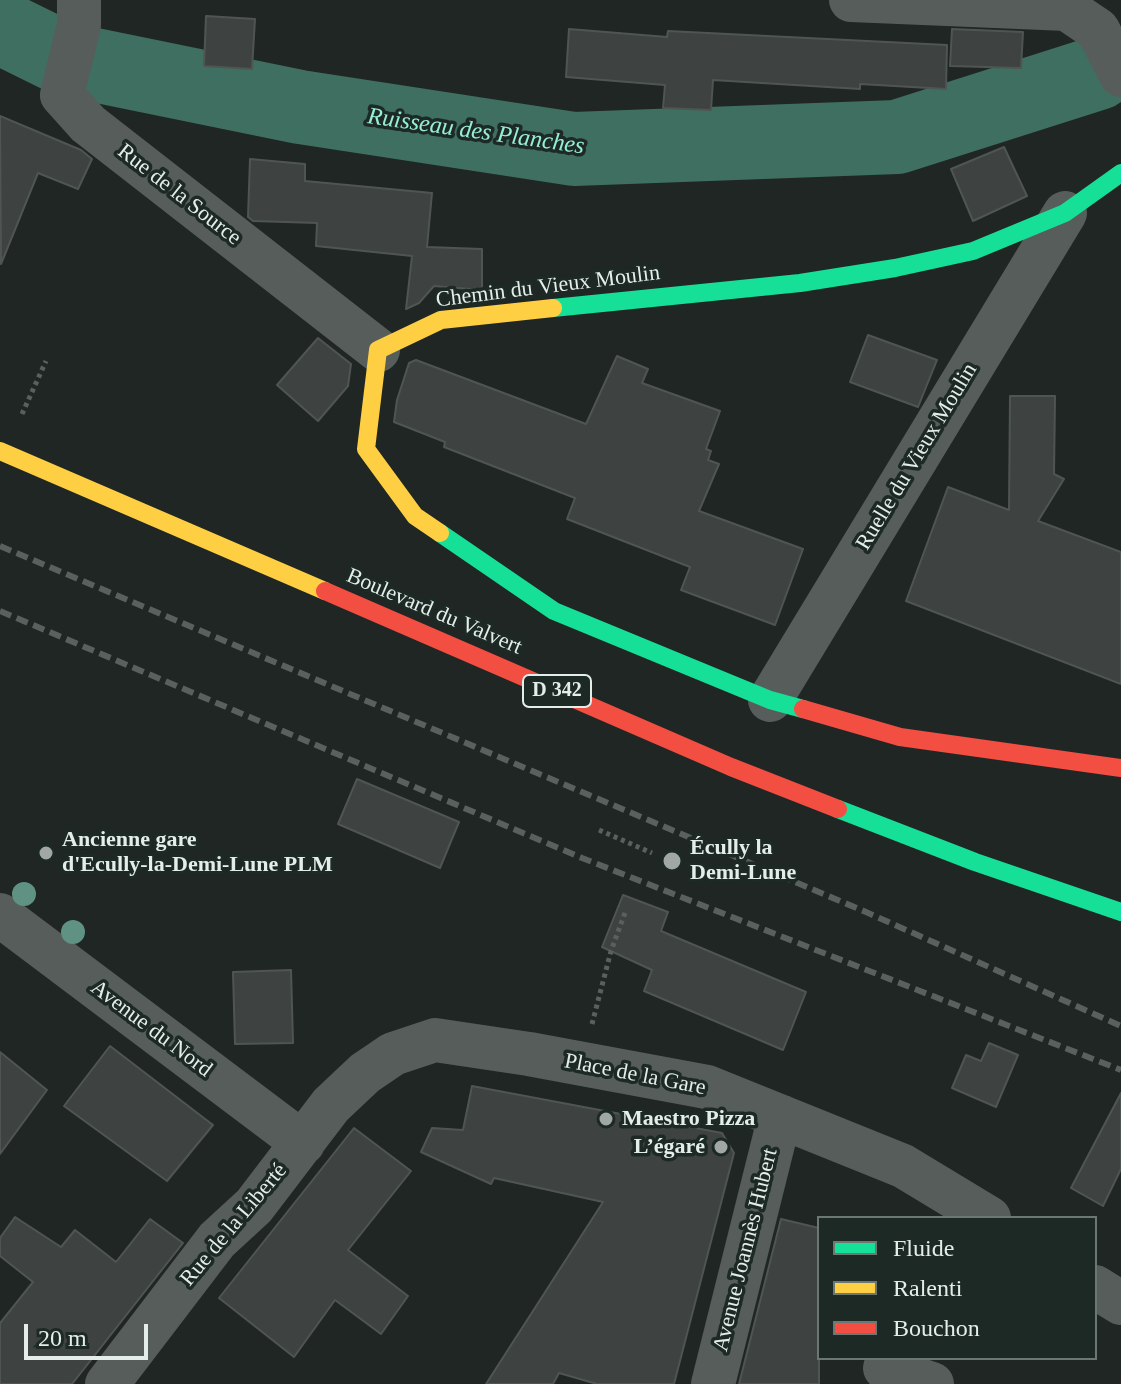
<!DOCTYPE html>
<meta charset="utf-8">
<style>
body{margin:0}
#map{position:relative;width:1121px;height:1384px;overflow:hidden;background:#1f2624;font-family:"Times New Roman",serif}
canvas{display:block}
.legend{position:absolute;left:817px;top:1216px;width:280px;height:144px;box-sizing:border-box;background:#1c2925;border:2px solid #6c7774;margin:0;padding:10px 14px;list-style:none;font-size:24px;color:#e5edeb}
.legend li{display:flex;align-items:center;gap:16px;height:40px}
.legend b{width:40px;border:2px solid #6c7774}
.scale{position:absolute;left:24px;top:1324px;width:124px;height:36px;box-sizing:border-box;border:4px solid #e5edeb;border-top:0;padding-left:10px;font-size:24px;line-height:28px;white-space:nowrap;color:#e5edeb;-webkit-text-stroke:6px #1c2925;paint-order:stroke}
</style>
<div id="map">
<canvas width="1121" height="1384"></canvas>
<ul class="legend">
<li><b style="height:10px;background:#16e098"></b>Fluide</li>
<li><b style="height:10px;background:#ffcf43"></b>Ralenti</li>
<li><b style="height:10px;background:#f24e42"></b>Bouchon</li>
</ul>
<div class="scale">20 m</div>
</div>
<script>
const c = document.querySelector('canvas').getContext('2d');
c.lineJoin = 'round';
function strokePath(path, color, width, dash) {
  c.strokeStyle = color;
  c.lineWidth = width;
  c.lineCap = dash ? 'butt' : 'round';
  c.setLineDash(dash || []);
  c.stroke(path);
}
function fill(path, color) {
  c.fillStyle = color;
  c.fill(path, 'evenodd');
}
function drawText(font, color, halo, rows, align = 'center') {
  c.font = font + ' "Times New Roman",serif';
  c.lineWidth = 7;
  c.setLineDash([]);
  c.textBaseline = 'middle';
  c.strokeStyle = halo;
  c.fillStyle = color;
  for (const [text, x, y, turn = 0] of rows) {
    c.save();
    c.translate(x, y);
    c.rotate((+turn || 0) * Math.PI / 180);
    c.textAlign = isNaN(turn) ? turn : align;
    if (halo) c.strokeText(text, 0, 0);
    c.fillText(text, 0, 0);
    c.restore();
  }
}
const river = new Path2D(`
 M 0,27 L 65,59 L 300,107 L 574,149 L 897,137 L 1098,73`);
const building = new Path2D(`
 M 206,16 L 255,19 L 252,69 L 204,66 Z
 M 569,29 L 667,37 L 668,31 L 947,45 L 946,89 L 860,84 L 860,89 L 713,80 L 711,110 L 663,108 L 665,85 L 566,77 Z
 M 952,29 L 1023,32 L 1021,68 L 950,66 Z
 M 0,116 L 81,150 L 92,159 L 78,189 L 38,173 L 1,264 Z
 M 1004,147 L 1027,196 L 973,221 L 951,169 Z
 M 250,159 L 305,164 L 305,181 L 432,193 L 427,247 L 482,249 L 482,290 L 434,286 L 419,303 L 406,309 L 412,256 L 316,246 L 317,223 L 253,221 L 248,217 Z
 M 868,335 L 937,360 L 918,407 L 850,382 Z
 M 318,338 L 351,364 L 348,386 L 318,421 L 277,385 Z
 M 617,356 L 648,369 L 642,383 L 720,411 L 706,449 L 711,451 L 708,460 L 719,464 L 699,511 L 803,549 L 775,625 L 681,590 L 690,567 L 567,519 L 575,498 L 444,447 L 445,442 L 394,422 L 397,400 L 409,363 L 416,360 L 586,424 Z
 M 1010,396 L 1055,396 L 1054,474 L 1064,479 L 1038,521 L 1121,552 L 1121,684 L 906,601 L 948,487 L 1009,510 Z
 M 357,779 L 459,822 L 440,868 L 338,824 Z
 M 623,895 L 668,912 L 661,931 L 806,992 L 783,1050 L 644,991 L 652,970 L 602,947 Z
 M 291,970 L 293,1043 L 235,1044 L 233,972 Z
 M 989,1043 L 1018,1055 L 996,1107 L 952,1088 L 966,1055 L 981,1061 Z
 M 110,1046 L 213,1125 L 167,1181 L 64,1106 Z
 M 0,1052 L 47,1090 L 0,1154 Z
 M 472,1086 L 722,1133 L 734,1153 L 674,1384 L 597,1384 L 559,1373 L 553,1384 L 486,1384 L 603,1202 L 494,1178 L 491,1184 L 421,1152 L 432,1128 L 463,1130 Z
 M 1121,1093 L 1121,1169 L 1103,1206 L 1071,1188 Z
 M 354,1128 L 411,1171 L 348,1250 L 408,1296 L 381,1334 L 335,1300 L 294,1357 L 219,1298 Z
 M 15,1217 L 61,1247 L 75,1230 L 116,1262 L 150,1219 L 183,1243 L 72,1384 L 0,1384 L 0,1323 L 33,1282 L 0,1256 L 0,1238 Z
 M 781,1219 L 819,1228 L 819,1384 L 739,1384 Z`);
const path = new Path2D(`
 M 22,414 L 46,361
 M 599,830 L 652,853
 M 592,1024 L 611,951 L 626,910`);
const street = new Path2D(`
 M 79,0 L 79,25 L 62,95 L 88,124 L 378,350
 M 851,0 L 1067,9 L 1098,30 L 1121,75
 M 770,700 L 1065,213
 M 0,915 L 303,1143
 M 1095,1287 L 1121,1303
 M 885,1368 L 932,1384
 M 107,1384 L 217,1240 L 254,1206 L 331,1105 L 365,1073 L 393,1054 L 435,1040 L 529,1054 L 707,1087 L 903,1166 L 989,1218
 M 713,1384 L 775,1136 L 782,1117`);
const fast = new Path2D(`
 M 553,308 L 800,283 L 895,268 L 973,251 L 1065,213 L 1121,173
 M 440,533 L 554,611 L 770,700 L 803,709
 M 838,809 L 975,862 L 1121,912`);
const slow = new Path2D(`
 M 0,451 L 325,591
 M 440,533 L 415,516 L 366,449 L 378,350 L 441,320 L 553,308`);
const jam = new Path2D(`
 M 325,591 L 731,767 L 838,809
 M 803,709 L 900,737 L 1121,768`);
const rail = new Path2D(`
 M 0,546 L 866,912 L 1121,1026
 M 0,611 L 582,858 L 1121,1070`);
const trees = [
 [24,894],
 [73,932]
];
const markers = [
 [46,853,8,"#a0a7a5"],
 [672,861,10,"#a0a7a5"],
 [606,1119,8,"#a0a7a5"],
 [721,1147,8,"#a0a7a5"]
];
const shields = [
 [557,691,68]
];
const shieldNames = [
 ["D 342",557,691]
];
const streetNames = [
 ["Rue de la Source",179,195,38],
 ["Chemin du Vieux Moulin",548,287,-7],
 ["Ruelle du Vieux Moulin",917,457,-59],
 ["Boulevard du Valvert",434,612,23],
 ["Avenue du Nord",151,1029,37],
 ["Place de la Gare",635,1075,11],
 ["Rue de la Liberté",234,1225,-50],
 ["Avenue Joannès Hubert",746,1250,-76]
];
const poiNames = [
 ["Ancienne gare",62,840],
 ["d'Ecully-la-Demi-Lune PLM",62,865],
 ["Écully la",690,848],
 ["Demi-Lune",690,873],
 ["Maestro Pizza",622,1119],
 ["L’égaré",705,1147,"right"]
];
const waterNames = [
 ["Ruisseau des Planches",476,132,8]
];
strokePath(river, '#3f6f61', 74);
fill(building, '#3e4341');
strokePath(building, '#4f5553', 2);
strokePath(path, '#5a605e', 5, [4, 4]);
strokePath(street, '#575d5b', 44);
strokePath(fast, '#16e098', 18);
strokePath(slow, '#ffcf43', 18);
strokePath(jam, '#f24e42', 18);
strokePath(rail, '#5a605e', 6, [12, 6]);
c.fillStyle = '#609284';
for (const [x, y] of trees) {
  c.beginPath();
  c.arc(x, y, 12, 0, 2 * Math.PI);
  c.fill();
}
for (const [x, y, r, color] of markers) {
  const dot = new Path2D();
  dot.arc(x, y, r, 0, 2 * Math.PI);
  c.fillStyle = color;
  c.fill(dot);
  strokePath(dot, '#1c2925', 3);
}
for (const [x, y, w] of shields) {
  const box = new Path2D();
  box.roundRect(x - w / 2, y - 16, w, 32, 6);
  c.fillStyle = '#1c2925';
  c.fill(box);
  strokePath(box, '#e5edeb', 2);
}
drawText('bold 20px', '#e5edeb', null, shieldNames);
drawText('22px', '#e5edeb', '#1c2925', streetNames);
drawText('bold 22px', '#e5edeb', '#1c2925', poiNames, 'left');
drawText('italic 24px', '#98eed5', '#1c2925', waterNames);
</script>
